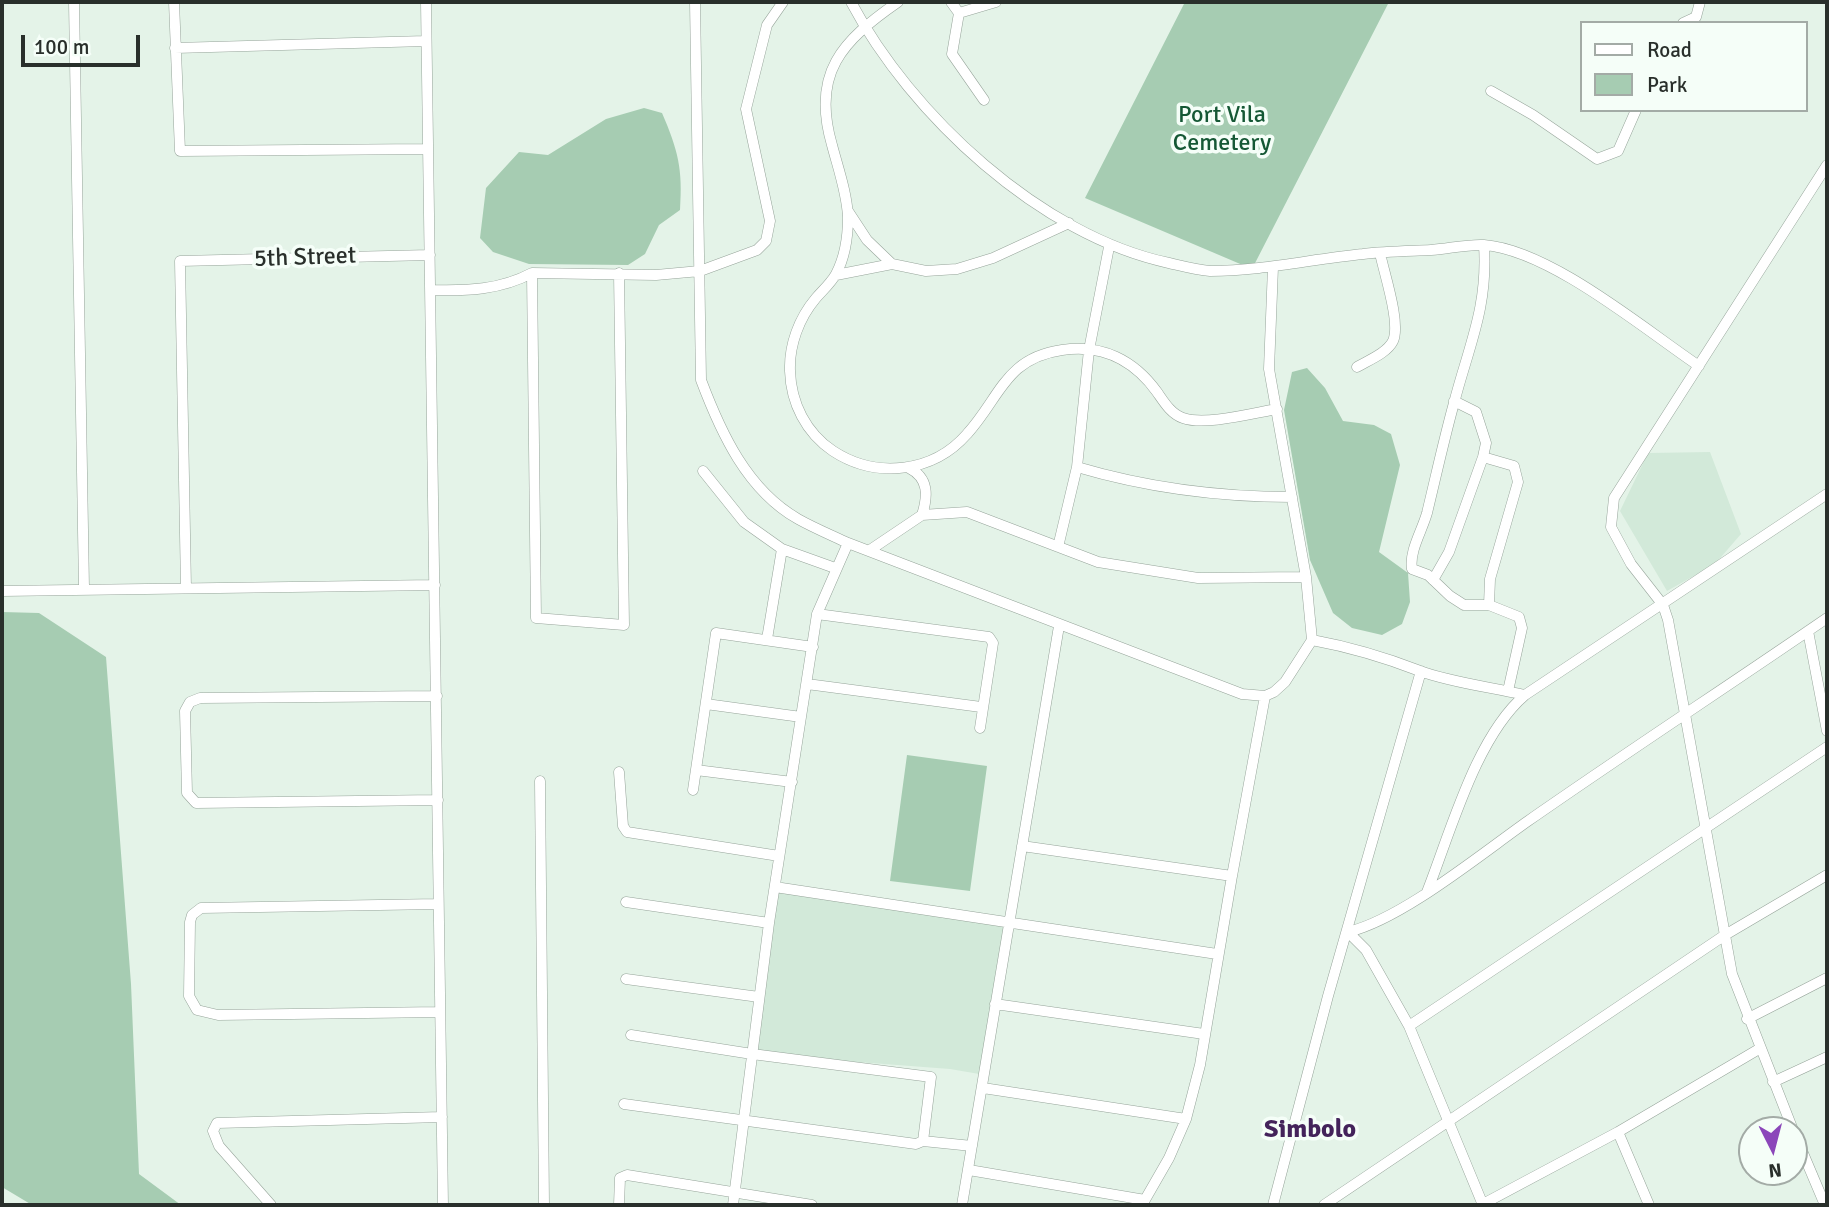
<!DOCTYPE html>
<style>
body{margin:0}
#map{position:relative;width:1829px;height:1207px;overflow:hidden;background:#e4f3e8;font-family:Signika,sans-serif}
canvas{display:block}
.frame{position:absolute;inset:0;border:4px solid #292f2b;pointer-events:none}
.legend{position:absolute;left:1580px;top:21px;width:228px;height:91px;box-sizing:border-box;background:#f5fef8;border:2px solid #a3aba6;margin:0;padding:9px 12px;list-style:none;font-size:21px;color:#292f2b}
.legend li{display:flex;align-items:center;gap:14px;height:35px}
.legend b{width:35px;border:2px solid #a3aba6}
.north{position:absolute;left:1738px;top:1116px;width:70px;height:70px;box-sizing:border-box;background:#f5fef8;border:2px solid #a3aba6;border-radius:50%;rotate:174deg;font-size:19px;font-weight:700;line-height:28px;text-align:center;color:#292f2b}
.north::after{content:'';display:block;margin:auto;width:24px;height:32px;background:#8b46ba;clip-path:polygon(50% 0,100% 100%,50% 72%,0 100%)}
.scale{position:absolute;left:21px;top:35px;width:119px;height:32px;box-sizing:border-box;border:4px solid #292f2b;border-top:0;padding-left:9px;font-size:21px;line-height:24px;white-space:nowrap;color:#292f2b;-webkit-text-stroke:5px #f5fef8;paint-order:stroke}
</style>
<div id="map">
<canvas width="1829" height="1207"></canvas>
<div class="frame"></div>
<ul class="legend">
<li><b style="height:9px;background:#fff"></b>Road</li>
<li><b style="height:19px;background:#a6ccb2"></b>Park</li>
</ul>
<div class="north">N</div>
<div class="scale">100 m</div>
</div>
<script>
const c = document.querySelector('canvas').getContext('2d');
c.lineJoin = 'round';
function fill(path, color) {
  c.fillStyle = color;
  c.fill(path, 'evenodd');
}
function strokePath(path, color, width, dash) {
  c.strokeStyle = color;
  c.lineWidth = width;
  c.lineCap = dash ? 'butt' : 'round';
  c.setLineDash(dash || []);
  c.stroke(path);
}
function drawText(font, color, halo, rows, align = 'center') {
  c.font = font + ' Signika,sans-serif';
  c.lineWidth = 7;
  c.setLineDash([]);
  c.textBaseline = 'middle';
  c.strokeStyle = halo;
  c.fillStyle = color;
  for (const [text, x, y, turn = 0] of rows) {
    c.save();
    c.translate(x, y);
    c.rotate((+turn || 0) * Math.PI / 180);
    c.textAlign = isNaN(turn) ? turn : align;
    if (halo) c.strokeText(text, 0, 0);
    c.fillText(text, 0, 0);
    c.restore();
  }
}
const built = new Path2D(`
 M 1710,452 L 1741,534 L 1715,564 L 1667,591 L 1620,511 L 1648,453 Z
 M 775,887 L 1009,924 L 985,1075 L 950,1069 L 752,1054 Z`);
const green = new Path2D(`
 M 1185,2 L 1389,2 L 1252,269 L 1085,198 Z
 M 644,108 L 662,113 C 678,150 683,169 680,210 L 659,225 L 645,254 L 628,265 L 529,264 L 493,252 L 480,238 L 486,188 L 519,152 L 548,155 L 606,119 Z
 M 1307,368 L 1325,388 L 1343,421 L 1374,425 L 1391,434 L 1400,465 L 1379,552 L 1408,573 L 1410,602 L 1402,624 L 1382,635 L 1352,628 L 1333,613 L 1310,560 L 1284,410 L 1292,372 Z
 M 2,612 L 39,613 L 106,657 L 131,984 L 139,1174 L 181,1205 L 32,1205 L 2,1187 Z
 M 907,755 L 987,766 L 970,891 L 890,881 Z`);
const minor = new Path2D(`
 M 74,2 L 84,588
 M 174,2 L 180,151 L 427,149
 M 426,2 L 443,1205
 M 695,2 L 701,380 C 721,433 747,490 798,519 C 814,528 831,535 848,543 L 1242,694 L 1265,696 L 1274,692 L 1285,682 L 1312,640 L 1306,577 L 1269,369 L 1273,267
 M 851,2 C 911,115 1041,236 1169,263 C 1182,266 1197,270 1210,271 C 1262,271 1312,259 1363,254 C 1385,251 1409,251 1431,250 C 1448,249 1467,244 1484,245 C 1550,250 1644,329 1699,366
 M 898,2 C 842,41 811,73 832,145 C 838,168 847,193 848,217 C 848,235 845,257 836,274 C 831,283 823,290 816,298 C 799,318 789,345 790,371 C 791,403 806,433 833,451 C 876,479 933,473 967,434 C 1000,398 1005,358 1062,350 C 1102,344 1134,360 1157,392 C 1164,402 1171,414 1183,418 C 1205,426 1253,413 1277,409
 M 951,2 L 959,13 L 952,54 L 984,100
 M 959,13 L 996,2
 M 1683,23 L 1696,17 L 1700,2
 M 175,48 L 426,41
 M 1491,91 L 1533,115 L 1597,159 L 1618,151 L 1636,110
 M 848,211 L 867,240 L 892,264
 M 1484,245 C 1488,308 1469,345 1454,403 C 1444,439 1436,476 1427,513 C 1422,531 1409,551 1412,569 L 1428,575 L 1450,596 L 1464,605 L 1489,605 L 1519,617 L 1522,628 L 1508,691
 M 619,273 L 624,625 L 536,618 L 532,273 L 656,275 L 700,271 L 757,250 L 766,241 L 770,221 L 746,109 L 767,25 L 783,2
 M 836,275 L 892,264 L 926,271 L 957,269 L 993,258 L 1069,223
 M 431,290 C 467,291 500,290 532,273
 M 1357,367 C 1369,360 1387,353 1393,341 C 1401,323 1384,273 1380,253
 M 1483,457 L 1514,466 L 1518,482 L 1490,579 L 1489,605
 M 1077,467 L 1089,350 L 1109,247
 M 909,468 C 929,478 928,496 922,515
 M 703,471 L 744,522 L 782,549
 M 1058,547 L 1077,467 C 1148,488 1218,497 1292,497
 M 870,550 L 922,515 L 967,512 L 1098,562 L 1198,578 L 1306,577
 M 1433,580 L 1449,552 L 1483,457 L 1486,443 L 1476,412 L 1454,401
 M 186,588 L 180,261 L 430,255
 M 2,591 L 435,585
 M 817,614 L 989,637 L 993,643 L 980,728
 M 1808,631 L 1827,731
 M 767,639 L 782,549 L 835,568
 M 1312,640 C 1350,647 1384,657 1420,671 C 1453,683 1491,687 1525,695
 M 807,684 L 981,707
 M 437,696 L 200,698 L 190,702 L 185,711 L 187,793 L 196,803 L 438,800
 M 706,704 L 801,717
 M 696,770 L 792,782
 M 619,772 L 623,826 L 627,832 L 779,856
 M 540,781 L 544,1205
 M 693,790 L 716,633 L 813,647
 M 1022,846 L 1232,876 L 1200,1065 L 1186,1119 L 1169,1158 L 1142,1205
 M 1232,876 L 1265,696
 M 775,887 L 1217,954
 M 1427,892 C 1451,831 1476,737 1525,695 L 1827,494
 M 626,902 L 769,923
 M 438,904 L 201,908 L 192,915 L 190,922 L 189,996 L 197,1010 L 218,1015 L 440,1012
 M 1348,932 C 1402,919 1481,854 1528,821 C 1627,752 1728,686 1827,618
 M 1348,932 L 1366,950 L 1409,1026 L 1483,1205
 M 626,979 L 759,997
 M 995,1004 L 1204,1034
 M 1747,1019 L 1827,978
 M 1409,1026 L 1827,747
 M 631,1035 L 752,1054 L 931,1077 L 923,1141
 M 1773,1082 L 1827,1057
 M 983,1088 L 1186,1119
 M 624,1104 L 916,1144 L 923,1141 L 972,1146
 M 1793,1130 L 1732,974 L 1668,620 L 1663,605 L 1631,564 L 1611,527 L 1614,498 L 1827,165
 M 1618,1132 L 1649,1205
 M 1794,1132 L 1825,1205
 M 969,1170 L 1145,1200
 M 1483,1204 L 1618,1132 L 1759,1049
 M 271,1205 L 219,1146 L 213,1131 L 217,1123 L 442,1117
 M 619,1205 L 620,1178 L 627,1175 L 812,1205
 M 733,1205 L 769,923 L 817,614 L 848,543
 M 962,1205 L 1059,626
 M 1273,1205 L 1328,996 L 1421,671
 M 1324,1205 L 1725,935 L 1827,875`);
const parkNames = [
 ["Port Vila",1222,116],
 ["Cemetery",1222,144]
];
const streetNames = [
 ["5th Street",305,258,-2]
];
const neighbourhoodNames = [
 ["Simbolo",1310,1130]
];
fill(built, '#d2e9d9');
fill(green, '#a6ccb2');
strokePath(minor, '#96a49a', 11);
strokePath(minor, '#fff', 10);
drawText('24px', '#155835', '#f5fef8', parkNames);
drawText('24px', '#292f2b', '#f5fef8', streetNames);
drawText('bold 26px', '#44235b', '#f5fef8', neighbourhoodNames);
</script>
